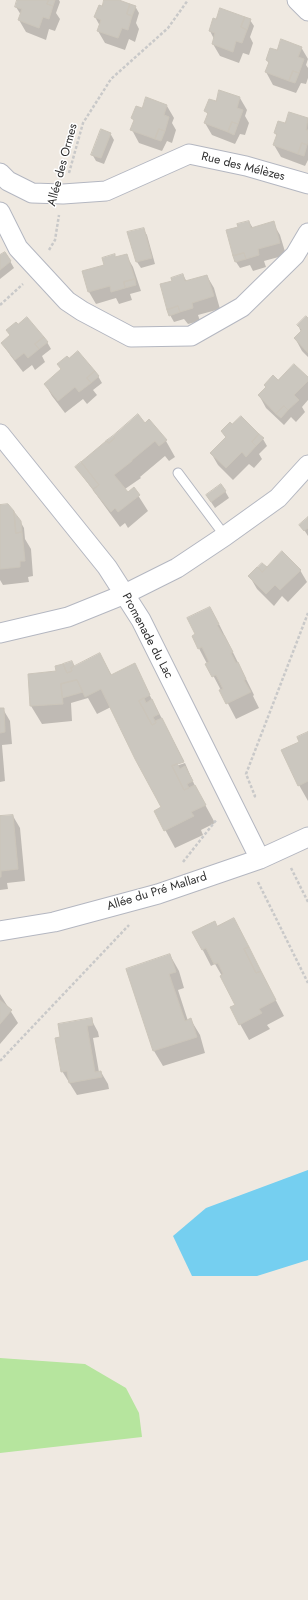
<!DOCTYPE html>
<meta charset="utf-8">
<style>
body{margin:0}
canvas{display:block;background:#efe9e1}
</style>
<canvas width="308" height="1600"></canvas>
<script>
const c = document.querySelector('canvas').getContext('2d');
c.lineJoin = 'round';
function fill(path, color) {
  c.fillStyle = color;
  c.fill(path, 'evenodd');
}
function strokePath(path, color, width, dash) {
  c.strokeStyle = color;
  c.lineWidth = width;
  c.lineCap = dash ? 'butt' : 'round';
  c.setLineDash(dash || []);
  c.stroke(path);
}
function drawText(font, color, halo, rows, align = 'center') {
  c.font = font + ' Jost,sans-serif';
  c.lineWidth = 3;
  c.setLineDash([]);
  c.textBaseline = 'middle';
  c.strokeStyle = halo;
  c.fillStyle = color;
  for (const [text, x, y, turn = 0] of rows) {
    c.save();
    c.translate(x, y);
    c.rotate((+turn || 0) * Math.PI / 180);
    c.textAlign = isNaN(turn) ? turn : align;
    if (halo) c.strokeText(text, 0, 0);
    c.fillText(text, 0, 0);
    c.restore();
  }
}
const green = new Path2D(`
 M 0,1358 L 85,1364 L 126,1388 L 139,1413 L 142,1437 L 0,1453 Z`);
const water = new Path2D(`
 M 308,1170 L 308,1260 L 257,1276 L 192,1276 L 173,1236 L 206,1208 Z`);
const shadow = new Path2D(`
 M 18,0 L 59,0 L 60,2 L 56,13 L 60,19 L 55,31 L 49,29 L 46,40 L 26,32 L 19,20 L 21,15 L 16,7 Z
 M 105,0 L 117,0 L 135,6 L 139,13 L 136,23 L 139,29 L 135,42 L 129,39 L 125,50 L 105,43 L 98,31 L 100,26 L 95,17 L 102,7 Z
 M 250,20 L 254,26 L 250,37 L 253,43 L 249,55 L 243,53 L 239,63 L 220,56 L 213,44 L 214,39 L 210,31 Z
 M 301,47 L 308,59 L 306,65 L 308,68 L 308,78 L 306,84 L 301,83 L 296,93 L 273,85 L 266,72 L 269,64 L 267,60 L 278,52 Z
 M 240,98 L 247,110 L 245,116 L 249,123 L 245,135 L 240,134 L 235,144 L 212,135 L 205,123 L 208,115 L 206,111 L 216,103 Z
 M 167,106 L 174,118 L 172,123 L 176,130 L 172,143 L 167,141 L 162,151 L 139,143 L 132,130 L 135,122 L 132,118 Z
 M 289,113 L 308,119 L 308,160 L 305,166 L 281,157 L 274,145 L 277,137 L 275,133 L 286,124 Z
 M 110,133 L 114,140 L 104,164 L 96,161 L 92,154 Z
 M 249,222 L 253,228 L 273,223 L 280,235 L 286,255 L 264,261 L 266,267 L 253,271 L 250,265 L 240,268 L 236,262 L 239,228 Z
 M 143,229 L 147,235 L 155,264 L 141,268 L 137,262 L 129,233 Z
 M 114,255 L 116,258 L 126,255 L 133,267 L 141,291 L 130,294 L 132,300 L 119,304 L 116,298 L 96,304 L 89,292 L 83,272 L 105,265 Z
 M 0,257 L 10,261 L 14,268 L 0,279 Z
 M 183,275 L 187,282 L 207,276 L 214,288 L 220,309 L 198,315 L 200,321 L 188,324 L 184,319 L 174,322 L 170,315 Z
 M 308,319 L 308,357 L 302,351 L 295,338 L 301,332 L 298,325 Z
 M 7,330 L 47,342 L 51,349 L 42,356 L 45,362 L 35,370 L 32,365 L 23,372 L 10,355 L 3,343 L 11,336 Z
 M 58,364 L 98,376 L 102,383 L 93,390 L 97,395 L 87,404 L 83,399 L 65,413 L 52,396 L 45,384 L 62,370 Z
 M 308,379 L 308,400 L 302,407 L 305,412 L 296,422 L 291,417 L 284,425 L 266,408 L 259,395 L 266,388 L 278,381 Z
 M 241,417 L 263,439 L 267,446 L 259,454 L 262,459 L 254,468 L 249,464 L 233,480 L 218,465 L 211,453 L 226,438 L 222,432 L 232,426 Z
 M 149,420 L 166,441 L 175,457 L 169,461 L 165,456 L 140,477 L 141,478 L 125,489 L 128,494 L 134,489 L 148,511 L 128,528 L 125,523 L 120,527 L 76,467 Z
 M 225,491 L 229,498 L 215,508 L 207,496 Z
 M 0,506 L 20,521 L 24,528 L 25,539 L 31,549 L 33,576 L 28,577 L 29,582 L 3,585 L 0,580 Z
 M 308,519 L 308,536 L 301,525 Z
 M 262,564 L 266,568 L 300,570 L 307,582 L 288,602 L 282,596 L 274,606 L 257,589 L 250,577 Z
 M 219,624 L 254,695 L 253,696 L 259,708 L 236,719 L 193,637 Z
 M 100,654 L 112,676 L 134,665 L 184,761 L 176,764 L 176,766 L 185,763 L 195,786 L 215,823 L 201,830 L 203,835 L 175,848 L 155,811 L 162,808 L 111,707 L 97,714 L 88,698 L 71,703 L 72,721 L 42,724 L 31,706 L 29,675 L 58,672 L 72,662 L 75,667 Z
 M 0,709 L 3,709 L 10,721 L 12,744 L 2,745 L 5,781 L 0,782 Z
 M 308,733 L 308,801 L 299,785 L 300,742 Z
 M 13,816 L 20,828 L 25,881 L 7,883 L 8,889 L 0,890 L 0,817 Z
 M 217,927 L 242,935 L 284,1016 L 267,1025 L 270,1029 L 249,1040 L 240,1024 L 236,1005 L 222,976 L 215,964 L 211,966 L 194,933 Z
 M 170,955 L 179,971 L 184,988 L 178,990 L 188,1021 L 191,1020 L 200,1035 L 205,1053 L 163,1066 L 154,1051 Z
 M 0,994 L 18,1023 L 0,1044 Z
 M 91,1019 L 98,1032 L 99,1037 L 93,1038 L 99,1072 L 101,1072 L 108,1084 L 109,1089 L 77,1095 L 62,1071 L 61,1038 Z`);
const building = new Path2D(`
 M 17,0 L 49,0 L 47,4 L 53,6 L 49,19 L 43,17 L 39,28 L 18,20 L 22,9 L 15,7 Z
 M 49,0 L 55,0 L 53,6 L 47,4 Z
 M 104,0 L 119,0 L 130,4 L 127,14 L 132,16 L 128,30 L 122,28 L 118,38 L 97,31 L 101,20 L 94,17 L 99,5 L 102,6 Z
 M 130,4 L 136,6 L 132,16 L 127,14 Z
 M 220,8 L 245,17 L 241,27 L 247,30 L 242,43 L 236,41 L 233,52 L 212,44 L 215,33 L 209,31 L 213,18 L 216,19 Z
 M 245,17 L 251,19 L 247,30 L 241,27 Z
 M 281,39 L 302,47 L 298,57 L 304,59 L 299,73 L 293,71 L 289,81 L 265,72 L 269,62 L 266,60 L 270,48 L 277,50 Z
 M 293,71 L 299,73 L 295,83 L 289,81 Z
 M 219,90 L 240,97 L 237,108 L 243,110 L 238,124 L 232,122 L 228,132 L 204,123 L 208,113 L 204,111 L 209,99 L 216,101 Z
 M 146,97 L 167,105 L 164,115 L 169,117 L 165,131 L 159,129 L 155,139 L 130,130 L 134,120 L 131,118 L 136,106 L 142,108 Z
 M 289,112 L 308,118 L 306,130 L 308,130 L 308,143 L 307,145 L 302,143 L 298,154 L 273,145 L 277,134 L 274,133 L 278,121 L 285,123 Z
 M 232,122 L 238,124 L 234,135 L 228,132 Z
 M 101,129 L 111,133 L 101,158 L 91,155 Z
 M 159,129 L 165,131 L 161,141 L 155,139 Z
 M 302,143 L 307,145 L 304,156 L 298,154 Z
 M 249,221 L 251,228 L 274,221 L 280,243 L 258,249 L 259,255 L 246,259 L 244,253 L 233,256 L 226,230 L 238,227 L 237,224 Z
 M 144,228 L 152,258 L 136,262 L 127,232 Z
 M 5,252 L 11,261 L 0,270 L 0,255 Z
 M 244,253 L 246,259 L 235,262 L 233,256 Z
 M 115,254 L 115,257 L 127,254 L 135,279 L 124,282 L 125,288 L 111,292 L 110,286 L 88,292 L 82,271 L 104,265 L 102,258 Z
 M 183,274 L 185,281 L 207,275 L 214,296 L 192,303 L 193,308 L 180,312 L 178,306 L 167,310 L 160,284 L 172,281 L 171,278 Z
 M 135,279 L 136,285 L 125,288 L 124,282 Z
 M 178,306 L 180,312 L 169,316 L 167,310 Z
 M 306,316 L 308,318 L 308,353 L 294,338 L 302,330 L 297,325 Z
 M 27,317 L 44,337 L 35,344 L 39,349 L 28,358 L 24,353 L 15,360 L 1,343 L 10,335 L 6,330 L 16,322 L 18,324 Z
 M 44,337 L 48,342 L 39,349 L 35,344 Z
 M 78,351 L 95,371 L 87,378 L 91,383 L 79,392 L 75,387 L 58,401 L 44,384 L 61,369 L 57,364 L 67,356 L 69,358 Z
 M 294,364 L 308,377 L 308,381 L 294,395 L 299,400 L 288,410 L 284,406 L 276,414 L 258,395 L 266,387 L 264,385 L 273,375 L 278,380 Z
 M 95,371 L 99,376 L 91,383 L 87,378 Z
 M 284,406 L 288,410 L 281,418 L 276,414 Z
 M 138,414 L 145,423 L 149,419 L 167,440 L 159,446 L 155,441 L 132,460 L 132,461 L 114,475 L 128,492 L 134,487 L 140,495 L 118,512 L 115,508 L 111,512 L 93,490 L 99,485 L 81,462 L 106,441 L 109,443 L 115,438 L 113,436 Z
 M 241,416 L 259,434 L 252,442 L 256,446 L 246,457 L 242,452 L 226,468 L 210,453 L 226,437 L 221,431 L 230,422 L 232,424 Z
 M 259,434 L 264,438 L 256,446 L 252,442 Z
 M 113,436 L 115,438 L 109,443 L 106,441 Z
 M 81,462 L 99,485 L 93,489 L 75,467 Z
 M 221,484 L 226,491 L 211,502 L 206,495 Z
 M 8,504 L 14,511 L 16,533 L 22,532 L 25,561 L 20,561 L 20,567 L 0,569 L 0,505 Z
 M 14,512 L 21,521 L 22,532 L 16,533 Z
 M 308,517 L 308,528 L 304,531 L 299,525 Z
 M 282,551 L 301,570 L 280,590 L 275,585 L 266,594 L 248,576 L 257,567 L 262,572 Z
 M 262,563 L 267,567 L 262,572 L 258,567 Z
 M 210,607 L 219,624 L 217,625 L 223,635 L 224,635 L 233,652 L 231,653 L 236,663 L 238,662 L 246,679 L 244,680 L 251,692 L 226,704 L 219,690 L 223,689 L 216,675 L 212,677 L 205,664 L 209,662 L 202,647 L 198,649 L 192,636 L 195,634 L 187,618 Z
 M 100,653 L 111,675 L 135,663 L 150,695 L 139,701 L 152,725 L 156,723 L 155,721 L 162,718 L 184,762 L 172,766 L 184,790 L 195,785 L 206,805 L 191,812 L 194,816 L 164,831 L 154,811 L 161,807 L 135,759 L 101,689 L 85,697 L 77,680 L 61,684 L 63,704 L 30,706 L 28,674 L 56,671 L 55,666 L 63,664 L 67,673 L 72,671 L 71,668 Z
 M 72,661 L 74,666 L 71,668 L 72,671 L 67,673 L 63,664 Z
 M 77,680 L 83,692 L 62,698 L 61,684 Z
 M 144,698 L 146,703 L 152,699 L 159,714 L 153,717 L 156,723 L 152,725 L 139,701 Z
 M 0,708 L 4,708 L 5,732 L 0,733 Z
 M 308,732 L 308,781 L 298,786 L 281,750 L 299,742 L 297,737 Z
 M 177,764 L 180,769 L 185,766 L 193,781 L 187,784 L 189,788 L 184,790 L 172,766 Z
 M 13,815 L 18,869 L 1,871 L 1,877 L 0,877 L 0,816 Z
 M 234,918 L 249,947 L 244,949 L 256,973 L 261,971 L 276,1000 L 259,1009 L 262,1013 L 239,1025 L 230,1007 L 235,1005 L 220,976 L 223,974 L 218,963 L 214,964 L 206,948 L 202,950 L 192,932 L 215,921 L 217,926 Z
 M 249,947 L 261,971 L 256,973 L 244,949 Z
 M 170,954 L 176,972 L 169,974 L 185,1021 L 191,1018 L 197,1037 L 153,1051 L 126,969 Z
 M 0,1000 L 12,1010 L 0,1024 Z
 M 92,1018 L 93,1025 L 87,1026 L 95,1072 L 101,1071 L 102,1077 L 69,1083 L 67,1071 L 61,1072 L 55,1038 L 60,1037 L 58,1024 Z`);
const path = new Path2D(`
 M 69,173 L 83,123 L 111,79 L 168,28 L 188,0
 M 49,250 L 55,240 L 59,215
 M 0,305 L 23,284
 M 254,797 L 255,796 L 246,774 L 308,613
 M 183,862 L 217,819
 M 291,868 L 308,902
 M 258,882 L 308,983
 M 0,1061 L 129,925`);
const lane = new Path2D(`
 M 178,473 L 225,536`);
const street = new Path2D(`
 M 297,0 L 308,11
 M 0,173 L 8,181 L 32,193 L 63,194 L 106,191 L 189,154 L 246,166 L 308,184
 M 0,212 L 18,248 L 67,301 L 82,311 L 131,337 L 191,336 L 242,307 L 295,255 L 308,233
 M 0,434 L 107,567 L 141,620 L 260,859
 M 0,633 L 68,617 L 125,594 L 177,568 L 225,536 L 278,498 L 308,465
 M 0,931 L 54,922 L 158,894 L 260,859 L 308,837`);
const streetNames = [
 ["Allée des Ormes",63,165,-75],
 ["Rue des Mélèzes",243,167,14],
 ["Promenade du Lac",147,636,62],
 ["Allée du Pré Mallard",157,892,-17]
];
fill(green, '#b6e59e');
fill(water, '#75cff0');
fill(shadow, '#0003');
fill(building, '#cbc7bf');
strokePath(building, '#cbc5ba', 1);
strokePath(lane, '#b4b7c1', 11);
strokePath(street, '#b4b7c1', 21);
strokePath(path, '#c9c9c9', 2.5, [3, 2]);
strokePath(lane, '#fff', 9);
strokePath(street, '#fff', 19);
drawText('12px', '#2e2e2e', '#fff', streetNames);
</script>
